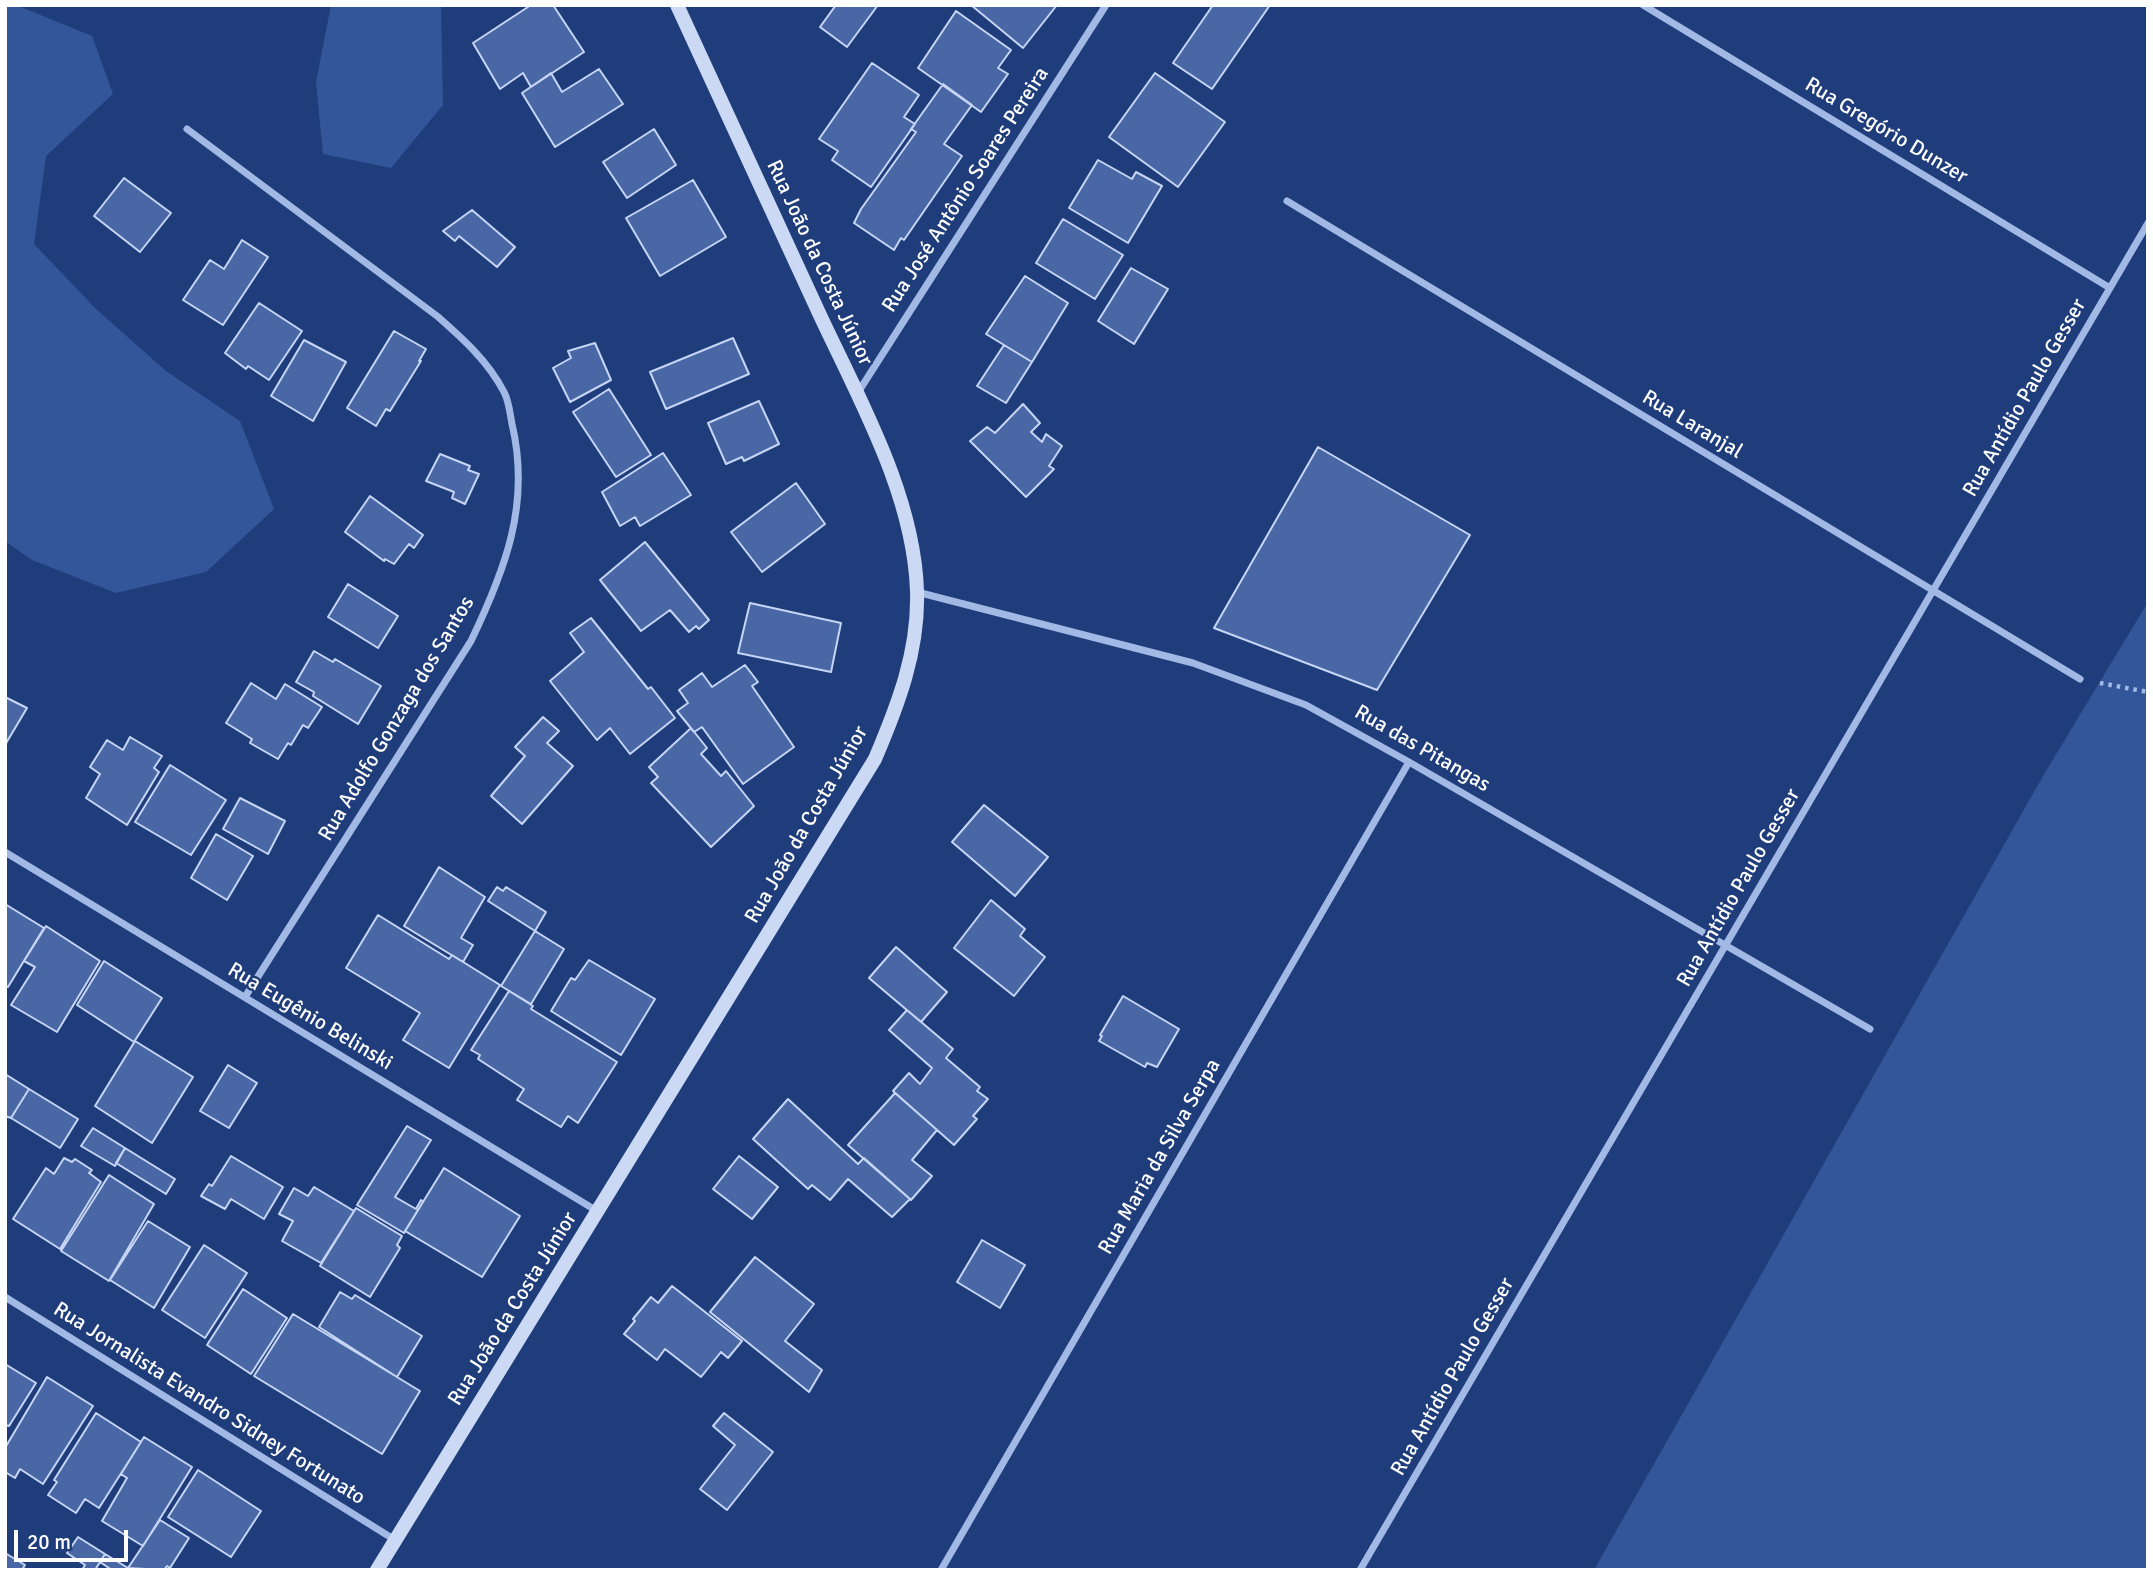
<!DOCTYPE html>
<meta charset="utf-8">
<style>
body{margin:0}
#map{position:relative;width:2153px;height:1575px;overflow:hidden;background:#203d7b;font-family:Signika,sans-serif}
canvas{display:block}
.frame{position:absolute;inset:0;border:7px solid #fff;pointer-events:none}
.scale{position:absolute;left:14px;top:1530px;width:114px;height:32px;box-sizing:border-box;border:4px solid #fff;border-top:0;padding-left:9px;font-size:21px;line-height:24px;white-space:nowrap;color:#fff;-webkit-text-stroke:5px #203d7b;paint-order:stroke}
</style>
<div id="map">
<canvas width="2153" height="1575"></canvas>
<div class="frame"></div>
<div class="scale">20 m</div>
</div>
<script>
const c = document.querySelector('canvas').getContext('2d');
c.lineJoin = 'round';
function fill(path, color) {
  c.fillStyle = color;
  c.fill(path, 'evenodd');
}
function strokePath(path, color, width, dash) {
  c.strokeStyle = color;
  c.lineWidth = width;
  c.lineCap = dash ? 'butt' : 'round';
  c.setLineDash(dash || []);
  c.stroke(path);
}
function drawText(font, color, halo, rows, align = 'center') {
  c.font = font + ' Signika,sans-serif';
  c.lineWidth = 5;
  c.setLineDash([]);
  c.textBaseline = 'middle';
  c.strokeStyle = halo;
  c.fillStyle = color;
  for (const [text, x, y, turn = 0] of rows) {
    c.save();
    c.translate(x, y);
    c.rotate((+turn || 0) * Math.PI / 180);
    c.textAlign = isNaN(turn) ? turn : align;
    if (halo) c.strokeText(text, 0, 0);
    c.fillText(text, 0, 0);
    c.restore();
  }
}
const green = new Path2D(`
 M 5,5 L 16,5 L 92,36 L 113,94 L 46,156 L 34,244 L 96,309 L 166,371 L 240,421 L 274,509 L 206,572 L 116,593 L 32,560 L 5,541 Z
 M 331,5 L 441,5 L 443,105 L 391,168 L 323,154 L 316,82 Z
 M 2148,602 L 2148,1570 L 1594,1570 L 2043,776 Z`);
const building = new Path2D(`
 M 531,5 L 553,5 L 584,52 L 531,87 L 523,73 L 500,89 L 473,43 Z
 M 836,5 L 878,5 L 847,47 L 820,27 Z
 M 971,5 L 1057,5 L 1023,48 Z
 M 1213,5 L 1270,5 L 1212,89 L 1173,63 Z
 M 956,11 L 1011,50 L 998,68 L 1008,74 L 981,112 L 918,68 Z
 M 872,63 L 919,95 L 904,117 L 915,124 L 871,187 L 832,160 L 838,151 L 819,139 Z
 M 599,69 L 623,104 L 555,147 L 522,93 L 551,73 L 562,92 Z
 M 1155,73 L 1225,122 L 1178,187 L 1109,137 Z
 M 943,84 L 972,105 L 944,144 L 962,156 L 904,240 L 901,238 L 894,250 L 854,223 L 861,209 L 916,132 L 911,129 Z
 M 654,129 L 676,165 L 627,198 L 603,162 Z
 M 1098,160 L 1132,179 L 1136,172 L 1162,186 L 1128,243 L 1069,208 Z
 M 124,178 L 171,213 L 140,252 L 94,216 Z
 M 693,180 L 726,237 L 660,276 L 626,218 Z
 M 472,210 L 515,247 L 497,267 L 459,236 L 455,241 L 443,231 Z
 M 1063,219 L 1123,255 L 1095,299 L 1036,263 Z
 M 242,240 L 268,257 L 223,325 L 183,300 L 210,260 L 224,269 Z
 M 1131,268 L 1168,289 L 1134,344 L 1098,321 Z
 M 1025,276 L 1068,303 L 1032,362 L 986,334 Z
 M 259,303 L 302,331 L 269,380 L 248,366 L 246,369 L 225,353 Z
 M 394,331 L 426,349 L 419,361 L 421,361 L 390,411 L 386,409 L 376,426 L 347,408 Z
 M 733,338 L 749,374 L 666,409 L 650,372 Z
 M 304,340 L 346,362 L 313,421 L 271,396 Z
 M 595,343 L 611,380 L 570,402 L 553,368 L 571,358 L 568,351 Z
 M 1004,345 L 1032,362 L 1006,403 L 977,386 Z
 M 609,389 L 651,455 L 616,477 L 573,412 Z
 M 759,401 L 779,444 L 744,461 L 742,457 L 726,464 L 708,423 Z
 M 1023,404 L 1040,423 L 1031,432 L 1042,442 L 1046,434 L 1062,446 L 1049,466 L 1054,469 L 1026,497 L 970,441 L 987,427 L 995,433 Z
 M 1318,447 L 1470,535 L 1377,690 L 1214,628 Z
 M 663,453 L 691,495 L 640,526 L 635,517 L 620,526 L 602,492 Z
 M 440,454 L 470,466 L 468,470 L 479,474 L 465,504 L 452,498 L 454,492 L 426,481 Z
 M 796,483 L 825,524 L 762,572 L 731,532 Z
 M 370,496 L 423,535 L 414,548 L 409,544 L 394,564 L 385,559 L 384,561 L 345,532 Z
 M 645,542 L 709,620 L 699,629 L 696,626 L 689,632 L 670,610 L 641,631 L 600,580 Z
 M 348,584 L 398,616 L 378,648 L 328,617 Z
 M 750,603 L 841,623 L 831,672 L 738,653 Z
 M 591,618 L 648,689 L 651,687 L 675,718 L 630,754 L 610,728 L 597,740 L 550,681 L 584,652 L 570,633 Z
 M 314,651 L 333,662 L 335,659 L 381,686 L 358,724 L 313,696 L 314,692 L 296,682 Z
 M 745,665 L 758,682 L 752,686 L 794,747 L 743,784 L 702,727 L 694,732 L 677,711 L 688,703 L 679,690 L 702,673 L 712,687 Z
 M 251,683 L 276,699 L 285,684 L 322,707 L 308,728 L 303,725 L 291,745 L 288,743 L 278,759 L 250,743 L 252,739 L 226,723 Z
 M 5,697 L 27,708 L 5,745 Z
 M 543,717 L 559,731 L 547,743 L 573,766 L 522,824 L 491,796 L 525,756 L 515,747 Z
 M 691,728 L 707,748 L 701,754 L 721,776 L 726,771 L 754,806 L 711,847 L 651,783 L 658,777 L 649,767 Z
 M 130,737 L 162,756 L 154,768 L 159,772 L 127,825 L 86,798 L 100,774 L 90,767 L 107,740 L 123,750 Z
 M 170,765 L 226,800 L 191,855 L 135,822 Z
 M 240,798 L 285,821 L 268,854 L 223,829 Z
 M 984,805 L 1048,857 L 1015,896 L 952,842 Z
 M 216,834 L 253,856 L 227,900 L 191,878 Z
 M 439,867 L 485,897 L 461,938 L 473,945 L 463,962 L 404,926 Z
 M 497,887 L 503,891 L 506,887 L 546,912 L 535,931 L 488,901 Z
 M 991,900 L 1025,929 L 1020,936 L 1045,957 L 1014,996 L 954,948 Z
 M 5,904 L 44,928 L 8,987 L 5,986 Z
 M 378,915 L 449,959 L 452,955 L 500,985 L 449,1068 L 403,1040 L 420,1013 L 346,968 Z
 M 46,926 L 100,961 L 57,1032 L 11,1005 L 35,967 L 24,961 Z
 M 535,931 L 564,949 L 531,1004 L 501,986 Z
 M 896,947 L 947,992 L 921,1022 L 869,978 Z
 M 589,960 L 655,999 L 621,1055 L 551,1011 L 571,978 L 575,980 Z
 M 104,961 L 162,998 L 134,1042 L 77,1005 Z
 M 509,991 L 533,1006 L 531,1009 L 617,1062 L 578,1123 L 568,1116 L 561,1127 L 517,1100 L 524,1089 L 478,1059 L 480,1055 L 471,1050 Z
 M 1123,996 L 1179,1029 L 1157,1067 L 1147,1063 L 1145,1067 L 1099,1041 L 1102,1036 L 1100,1035 Z
 M 907,1010 L 953,1049 L 946,1058 L 980,1087 L 977,1091 L 988,1099 L 973,1116 L 977,1119 L 954,1145 L 893,1091 L 909,1073 L 920,1084 L 932,1068 L 889,1030 Z
 M 135,1041 L 193,1077 L 152,1143 L 95,1106 Z
 M 228,1065 L 257,1083 L 229,1128 L 200,1111 Z
 M 5,1074 L 29,1089 L 11,1118 L 5,1116 Z
 M 29,1089 L 78,1119 L 60,1148 L 11,1118 Z
 M 895,1093 L 937,1130 L 912,1160 L 932,1176 L 911,1200 L 848,1145 Z
 M 788,1099 L 858,1164 L 864,1158 L 910,1199 L 892,1217 L 848,1179 L 830,1200 L 812,1185 L 808,1189 L 753,1139 Z
 M 407,1126 L 431,1140 L 395,1197 L 416,1209 L 421,1200 L 423,1202 L 404,1233 L 357,1205 Z
 M 93,1128 L 125,1148 L 115,1166 L 81,1146 Z
 M 125,1148 L 175,1179 L 166,1194 L 116,1163 Z
 M 231,1156 L 283,1187 L 264,1219 L 231,1199 L 225,1209 L 201,1196 L 209,1184 L 212,1186 Z
 M 739,1156 L 778,1187 L 752,1219 L 713,1189 Z
 M 64,1158 L 72,1162 L 75,1159 L 92,1170 L 89,1173 L 101,1182 L 60,1249 L 13,1219 L 46,1168 L 54,1174 Z
 M 444,1168 L 520,1216 L 482,1277 L 405,1231 Z
 M 109,1175 L 154,1204 L 109,1281 L 61,1251 Z
 M 314,1187 L 354,1211 L 321,1263 L 282,1241 L 293,1221 L 279,1214 L 294,1188 L 308,1196 Z
 M 356,1208 L 402,1236 L 397,1245 L 400,1248 L 370,1297 L 320,1266 Z
 M 148,1221 L 190,1247 L 154,1308 L 110,1280 Z
 M 982,1240 L 1025,1265 L 1000,1308 L 957,1282 Z
 M 204,1245 L 247,1273 L 205,1338 L 162,1310 Z
 M 755,1257 L 814,1304 L 785,1341 L 822,1370 L 809,1392 L 710,1312 Z
 M 672,1286 L 742,1341 L 728,1358 L 721,1352 L 701,1377 L 665,1349 L 657,1360 L 624,1334 L 635,1321 L 633,1319 L 651,1297 L 658,1303 Z
 M 243,1289 L 287,1318 L 251,1374 L 207,1345 Z
 M 340,1292 L 352,1299 L 355,1295 L 422,1336 L 397,1377 L 319,1327 Z
 M 293,1314 L 420,1391 L 382,1454 L 254,1376 Z
 M 5,1364 L 36,1383 L 9,1426 L 5,1425 Z
 M 47,1377 L 93,1406 L 43,1484 L 20,1469 L 15,1478 L 5,1472 L 5,1448 Z
 M 96,1413 L 141,1442 L 99,1508 L 85,1499 L 76,1513 L 48,1495 L 57,1482 L 54,1480 Z
 M 724,1413 L 773,1452 L 727,1510 L 700,1489 L 735,1445 L 713,1426 Z
 M 144,1437 L 192,1467 L 143,1546 L 102,1521 L 127,1478 L 121,1474 Z
 M 198,1470 L 261,1511 L 231,1557 L 168,1517 Z
 M 160,1520 L 189,1538 L 170,1568 L 167,1566 L 164,1570 L 128,1568 Z
 M 78,1537 L 105,1554 L 95,1570 L 82,1570 L 85,1565 L 67,1553 Z
 M 5,1553 L 25,1565 L 22,1570 L 5,1570 Z
 M 105,1554 L 128,1568 L 131,1570 L 112,1570 L 100,1562 Z`);
const path = new Path2D(`
 M 2100,683 L 2148,692`);
const minor = new Path2D(`
 M 1643,5 L 2110,288
 M 187,129 L 437,316 C 463,339 488,361 504,392 C 509,401 510,414 512,424 C 531,504 505,570 471,641 L 245,997
 M 1287,201 L 2080,679
 M 857,394 L 1106,5
 M 917,592 L 1193,663 L 1306,705 L 1409,762 L 1870,1029
 M 5,852 L 597,1211
 M 5,1297 L 395,1540
 M 941,1570 L 1409,762
 M 1360,1570 L 2148,223`);
const secondary = new Path2D(`
 M 377,1570 L 875,759 C 898,705 919,651 917,591 C 914,495 859,399 819,313 C 772,211 725,108 677,5`);
const streetNames = [
 ["Rua Gregório Dunzer",1886,131,31],
 ["Rua José Antônio Soares Pereira",966,190,-57],
 ["Rua João da Costa Júnior",819,263,65],
 ["Rua Antídio Paulo Gesser",2025,398,-60],
 ["Rua Laranjal",1692,425,31],
 ["Rua Adolfo Gonzaga dos Santos",397,719,-59],
 ["Rua das Pitangas",1422,749,30],
 ["Rua João da Costa Júnior",807,825,-60],
 ["Rua Antídio Paulo Gesser",1739,888,-60],
 ["Rua Eugênio Belinski",310,1017,31],
 ["Rua Maria da Silva Serpa",1160,1157,-60],
 ["Rua João da Costa Júnior",513,1309,-58],
 ["Rua Antídio Paulo Gesser",1453,1377,-60],
 ["Rua Jornalista Evandro Sidney Fortunato",209,1404,32]
];
fill(green, '#359');
fill(building, '#4967a5');
strokePath(building, '#c6d5f5', 2);
strokePath(path, '#a2b9e6', 4.5, [3.5, 5]);
strokePath(minor, '#a2b9e6', 7);
strokePath(secondary, '#ccd9f5', 14);
drawText('21px', '#fff', '#203d7b', streetNames);
</script>
